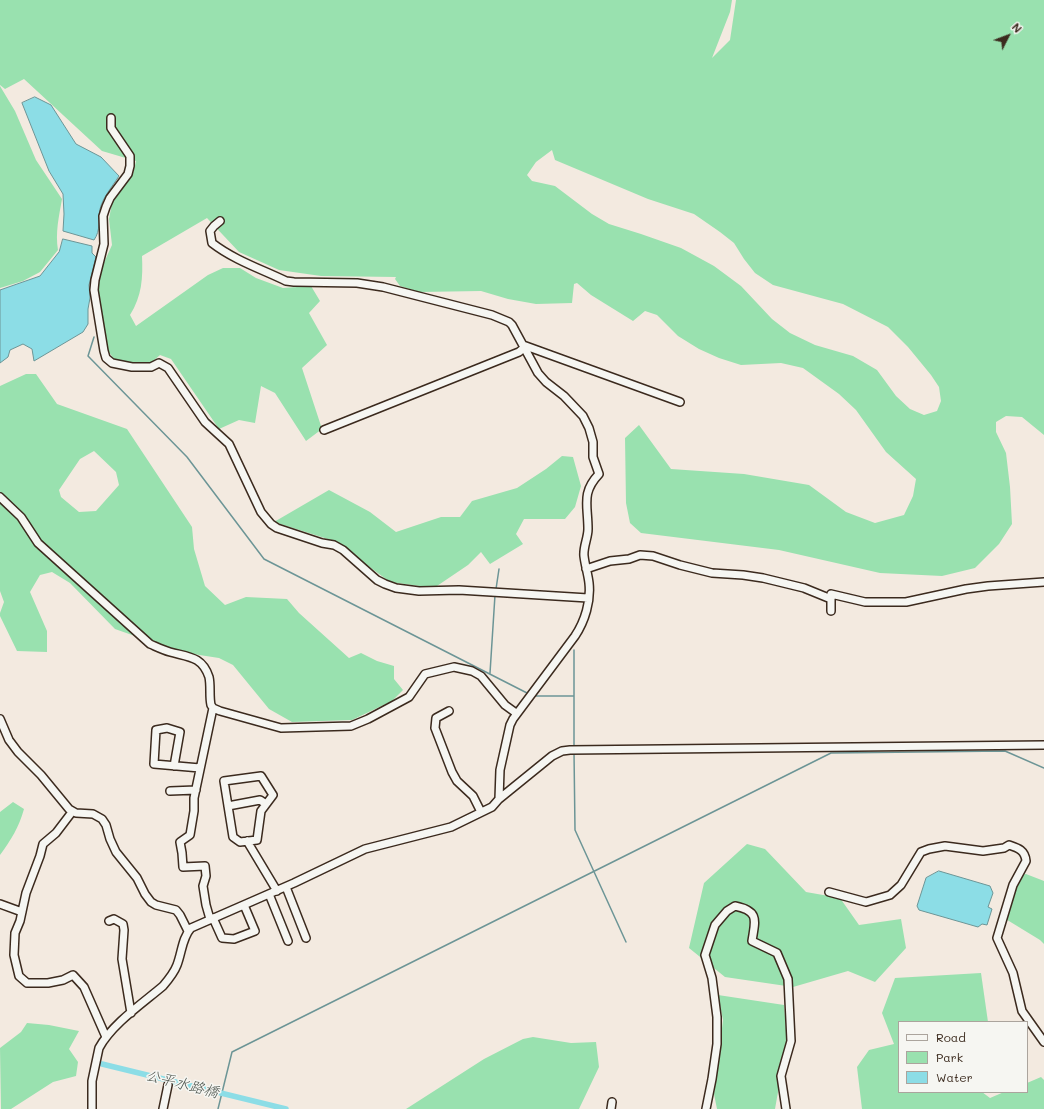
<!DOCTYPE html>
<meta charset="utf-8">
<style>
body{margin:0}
#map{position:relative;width:1044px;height:1109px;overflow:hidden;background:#f3eae0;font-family:Mali,sans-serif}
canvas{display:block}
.legend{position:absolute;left:898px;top:1021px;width:130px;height:72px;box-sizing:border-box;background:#f6f6f2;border:1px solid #aba49d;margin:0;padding:5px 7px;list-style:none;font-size:12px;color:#3b2a1e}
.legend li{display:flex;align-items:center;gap:8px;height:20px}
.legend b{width:20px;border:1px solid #aba49d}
.north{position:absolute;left:988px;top:16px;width:40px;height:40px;-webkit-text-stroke:3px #f6f6f2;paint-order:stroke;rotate:48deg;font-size:11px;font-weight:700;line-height:16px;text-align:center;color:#3b2a1e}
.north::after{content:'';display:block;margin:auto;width:14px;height:18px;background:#3b2a1e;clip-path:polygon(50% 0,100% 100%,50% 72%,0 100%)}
</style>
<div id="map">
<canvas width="1044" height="1109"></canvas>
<ul class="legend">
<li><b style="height:5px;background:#f6f6f2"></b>Road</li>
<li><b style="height:11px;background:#99e1af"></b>Park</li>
<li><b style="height:11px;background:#8cdde6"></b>Water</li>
</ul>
<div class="north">N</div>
</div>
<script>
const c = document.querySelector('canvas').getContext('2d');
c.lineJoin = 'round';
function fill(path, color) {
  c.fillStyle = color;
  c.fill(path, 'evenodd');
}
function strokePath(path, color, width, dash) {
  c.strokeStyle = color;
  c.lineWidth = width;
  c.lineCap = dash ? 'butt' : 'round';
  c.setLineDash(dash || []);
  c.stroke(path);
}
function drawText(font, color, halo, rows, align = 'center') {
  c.font = font + ' Mali,"Klee One",sans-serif';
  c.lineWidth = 3;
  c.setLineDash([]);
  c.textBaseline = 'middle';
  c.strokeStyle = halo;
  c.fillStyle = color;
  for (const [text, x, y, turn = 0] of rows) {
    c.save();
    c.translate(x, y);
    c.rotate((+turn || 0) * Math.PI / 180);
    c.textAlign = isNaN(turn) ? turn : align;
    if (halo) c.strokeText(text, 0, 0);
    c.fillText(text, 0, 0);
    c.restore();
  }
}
const green = new Path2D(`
 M 0,0 L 732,0 L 730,12 L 712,58 L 730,40 L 736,0 L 1044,0 L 1044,435 L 1022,417 L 1006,416 L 996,422 L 996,432 L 1006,453 L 1010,487 L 1012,524 L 999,544 L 975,568 L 942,576 L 880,573 L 779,550 L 641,533 L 630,523 L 626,503 L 625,438 L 639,425 L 671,469 L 744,474 L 809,485 L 846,512 L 875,523 L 904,515 L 913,496 L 916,479 L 886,452 L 856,410 L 839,394 L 803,368 L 781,363 L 741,365 L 719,358 L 699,349 L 678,336 L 657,315 L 645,311 L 633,321 L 591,295 L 577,283 L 574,284 L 572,303 L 536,304 L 508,299 L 481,291 L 419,292 L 400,286 L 395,279 L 396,277 L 321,276 L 279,270 L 239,252 L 207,218 L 142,256 C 143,278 142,296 130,315 L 136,326 L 208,275 L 223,268 L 240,268 L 256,278 L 283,288 L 311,286 L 320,301 L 309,313 L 327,345 L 302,368 L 322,429 L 306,441 L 275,393 L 261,386 L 255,423 L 239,420 L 219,429 L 171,359 L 160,355 L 152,362 L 130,362 L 114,359 L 108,351 L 97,289 L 98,276 L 112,245 L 109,219 L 112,203 L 133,174 L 136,161 L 102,151 L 24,79 L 5,89 L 0,85 ZM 552,150 L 555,160 L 648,199 L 694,214 L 720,232 L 734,243 L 744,259 L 755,273 L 773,285 L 843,304 L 888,327 L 908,347 L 931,375 L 939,387 L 941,401 L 937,411 L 924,415 L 910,409 L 896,396 L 877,370 L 853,356 L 815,345 L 790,333 L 772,319 L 741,286 L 714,266 L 681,248 L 641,234 L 609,224 L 592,214 L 555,186 L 532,181 L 527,175 L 536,162 Z
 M 0,86 L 15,111 L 36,160 L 62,199 C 59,216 55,233 58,250 L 40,272 L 23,281 L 0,288 Z
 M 26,374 L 36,374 L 57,404 L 127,429 L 192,527 L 194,549 L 205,586 L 225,605 L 246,597 L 287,599 L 299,613 L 349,658 L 361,653 L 377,661 L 394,666 L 394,679 L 403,690 L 392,701 L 352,720 L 292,722 L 269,709 L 233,665 L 219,658 L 193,654 L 166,647 L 115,629 L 70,583 L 52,572 L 40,575 L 30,592 L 47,631 L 47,652 L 17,651 L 0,616 L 0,613 L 4,602 L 0,591 L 0,386 ZM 94,451 L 116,472 L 119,485 L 96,511 L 79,512 L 61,497 L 59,490 L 80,459 Z
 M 562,456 L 573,457 L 581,486 L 575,507 L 565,519 L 524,519 L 516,534 L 523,544 L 490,564 L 481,552 L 468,565 L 434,588 L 390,582 L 334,541 L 274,522 L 329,490 L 370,512 L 396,532 L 441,517 L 460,517 L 472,501 L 517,488 L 546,469 Z
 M 13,802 L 24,809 C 19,827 11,840 0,855 L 0,812 Z
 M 747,844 L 765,849 L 806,892 L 840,898 L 859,925 L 901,919 L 906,948 L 875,982 L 848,971 L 793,987 L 725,977 L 689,948 L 704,883 Z
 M 1026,874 L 1044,881 L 1044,944 L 1040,940 L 1004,918 L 1011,898 L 1022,875 Z
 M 981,973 L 988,1022 L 899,1022 L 899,1092 L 982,1092 L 990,1098 L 1004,1092 L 1027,1092 L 1027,1083 L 1041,1077 L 1044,1080 L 1044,1109 L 862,1109 L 857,1067 L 869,1050 L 894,1044 L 882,1013 L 895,978 Z
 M 718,995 L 784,1005 L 787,1041 L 775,1109 L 717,1109 L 714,1094 L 723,1020 Z
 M 27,1023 L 49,1025 L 79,1031 L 69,1049 L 78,1062 L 76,1076 L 53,1082 L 11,1109 L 1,1109 L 0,1048 L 21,1032 Z
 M 533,1037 L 571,1043 L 596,1042 L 599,1067 L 579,1109 L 406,1109 L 484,1059 L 523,1039 Z`);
const water = new Path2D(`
 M 35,97 L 51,105 L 76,144 L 101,157 L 119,176 C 112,187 103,197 100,209 C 98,220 101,230 94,240 L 63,231 L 64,214 L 63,194 L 49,171 L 22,103 Z
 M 63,239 L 92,246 L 92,253 L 96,257 L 89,285 L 90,298 L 88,309 L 88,324 L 83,332 L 34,361 L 32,349 L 23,344 L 10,350 L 8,357 L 0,363 L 0,290 L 40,276 L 59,252 Z
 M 939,871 L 990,886 L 993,893 L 988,907 L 992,909 L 987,925 L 982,924 L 978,927 L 919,910 L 917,906 L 926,878 Z`);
const stream = new Path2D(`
 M 94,337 L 88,356 L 187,457 L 264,559 L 529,694
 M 496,589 L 499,569
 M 574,650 L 574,748
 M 490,673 L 495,595
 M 534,696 L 574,696
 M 574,752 L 575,830 L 626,942
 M 218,1109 L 232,1052 L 831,753 L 1005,751 L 1044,768`);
const canal = new Path2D(`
 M 102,1064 L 286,1109`);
const minor = new Path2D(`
 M 111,118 L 111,128 L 130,156 L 130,166 L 128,174 L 110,198 L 106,207 L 103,216 L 104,244 L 95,280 L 94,290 L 104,351 L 106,358 L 112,363 L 132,367 L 151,367 L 159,363 L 168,368 L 205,422 L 229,444 L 261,512 L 271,524 L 277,528 L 322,543 L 334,545 L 343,550 L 377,580 L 385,584 L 396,588 L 419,591 L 459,590 L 588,598
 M 523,345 L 680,402
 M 324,430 L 519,352 L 525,347
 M 0,497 L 21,517 L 38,543 L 150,644 C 157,647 163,650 170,652 C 188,657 202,656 209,677 C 211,686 209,696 211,705 L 213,708 L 220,711 L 281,728 L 351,726 L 368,719 L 409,697 L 425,674 L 454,667 L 472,671 L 481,676 L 505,705 L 516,713
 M 586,569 L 610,561 L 629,559 L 640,555 L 653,556 L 680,565 L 712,573 L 743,575 L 763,578 L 804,588 L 831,599
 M 831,611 L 831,594 L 865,602 L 906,602 L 966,589 L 988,586 L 1044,582
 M 449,711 L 436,718 L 435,728 L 452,772 L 457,781 L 473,796 L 481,812
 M 0,719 L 9,740 L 18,752 L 41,775 L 69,809 L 76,813 L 93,814 L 102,819 L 106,825 L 110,839 L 116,852 L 137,878 L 145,894 L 151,902 L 156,905 L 176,910 L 180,915 L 188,931
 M 174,766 L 180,732 L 167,728 L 156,730 L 154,764 L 200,768
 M 261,776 L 273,795 L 261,811 L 257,840 L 240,842 L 233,837 L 224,781 Z
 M 170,791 L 196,790
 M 499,799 L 552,756 L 562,751 L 570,750 L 1044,745
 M 228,806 L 260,800 L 266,804
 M 72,812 L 56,833 L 43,844 L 40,856 L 26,893 L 20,921 L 15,933 L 14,955 L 19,976 L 27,983 L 48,983 L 63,980 L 73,975 L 84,987 L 106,1037
 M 247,841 L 277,891
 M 286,887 L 306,938
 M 829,892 L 866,902 L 890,895 L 901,885 L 921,852 L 929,849 L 945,846 L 983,851 L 1004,848 L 1009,845 C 1018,848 1025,850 1026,861 L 1013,885 L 997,938 L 1013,973 L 1022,1011 L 1044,1042
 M 269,894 L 288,941
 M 0,904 L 22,912
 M 213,918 L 222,938 L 234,939 L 255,931 L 244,905
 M 210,919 L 206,905 L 203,886 L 206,876 L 205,866 L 183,867 L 182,853 L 180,842 L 190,835 L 194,811 L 194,798 L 213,708
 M 109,921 L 114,919 L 123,924 L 124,930 L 122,959 L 131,1013
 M 92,1109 L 92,1081 L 99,1048 C 112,1024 143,1003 163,986 C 169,979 174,973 177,965 C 182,952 182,938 191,928 L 294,883 L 365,849 L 451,827 L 492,807 L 499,799 L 500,770 L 510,725 L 513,719 L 575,636 C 585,621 591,601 589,583 C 588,574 585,565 584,556 C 583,547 588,538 588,529 C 588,505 581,493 599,474 L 593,457 L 593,442 L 589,428 L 583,416 L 564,396 L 546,382 L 538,373 L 512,325 L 509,322 L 492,315 L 383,287 L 357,283 L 294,282 L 286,281 C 261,269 234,260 212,243 L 210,231 L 214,226 L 220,221
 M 163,1109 L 168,1085
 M 611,1109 L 612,1102
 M 706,1109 L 712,1079 L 717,1044 L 717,1017 L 712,978 L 705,955 L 715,925 L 727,911 L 735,906 C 760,911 755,921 752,941 L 777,953 L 788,979 L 791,1041 L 781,1076 L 786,1109`);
const waterNames = [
 ["公平水路橋",182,1084,14]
];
fill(green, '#99e1af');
fill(water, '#8cdde6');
strokePath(water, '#6c9596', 1);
strokePath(stream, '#6c9596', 1.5);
strokePath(canal, '#8cdde6', 5.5);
strokePath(minor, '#3b2a1e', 10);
strokePath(minor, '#f6f6f2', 7);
drawText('italic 15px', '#4f5750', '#f6f6f2', waterNames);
</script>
